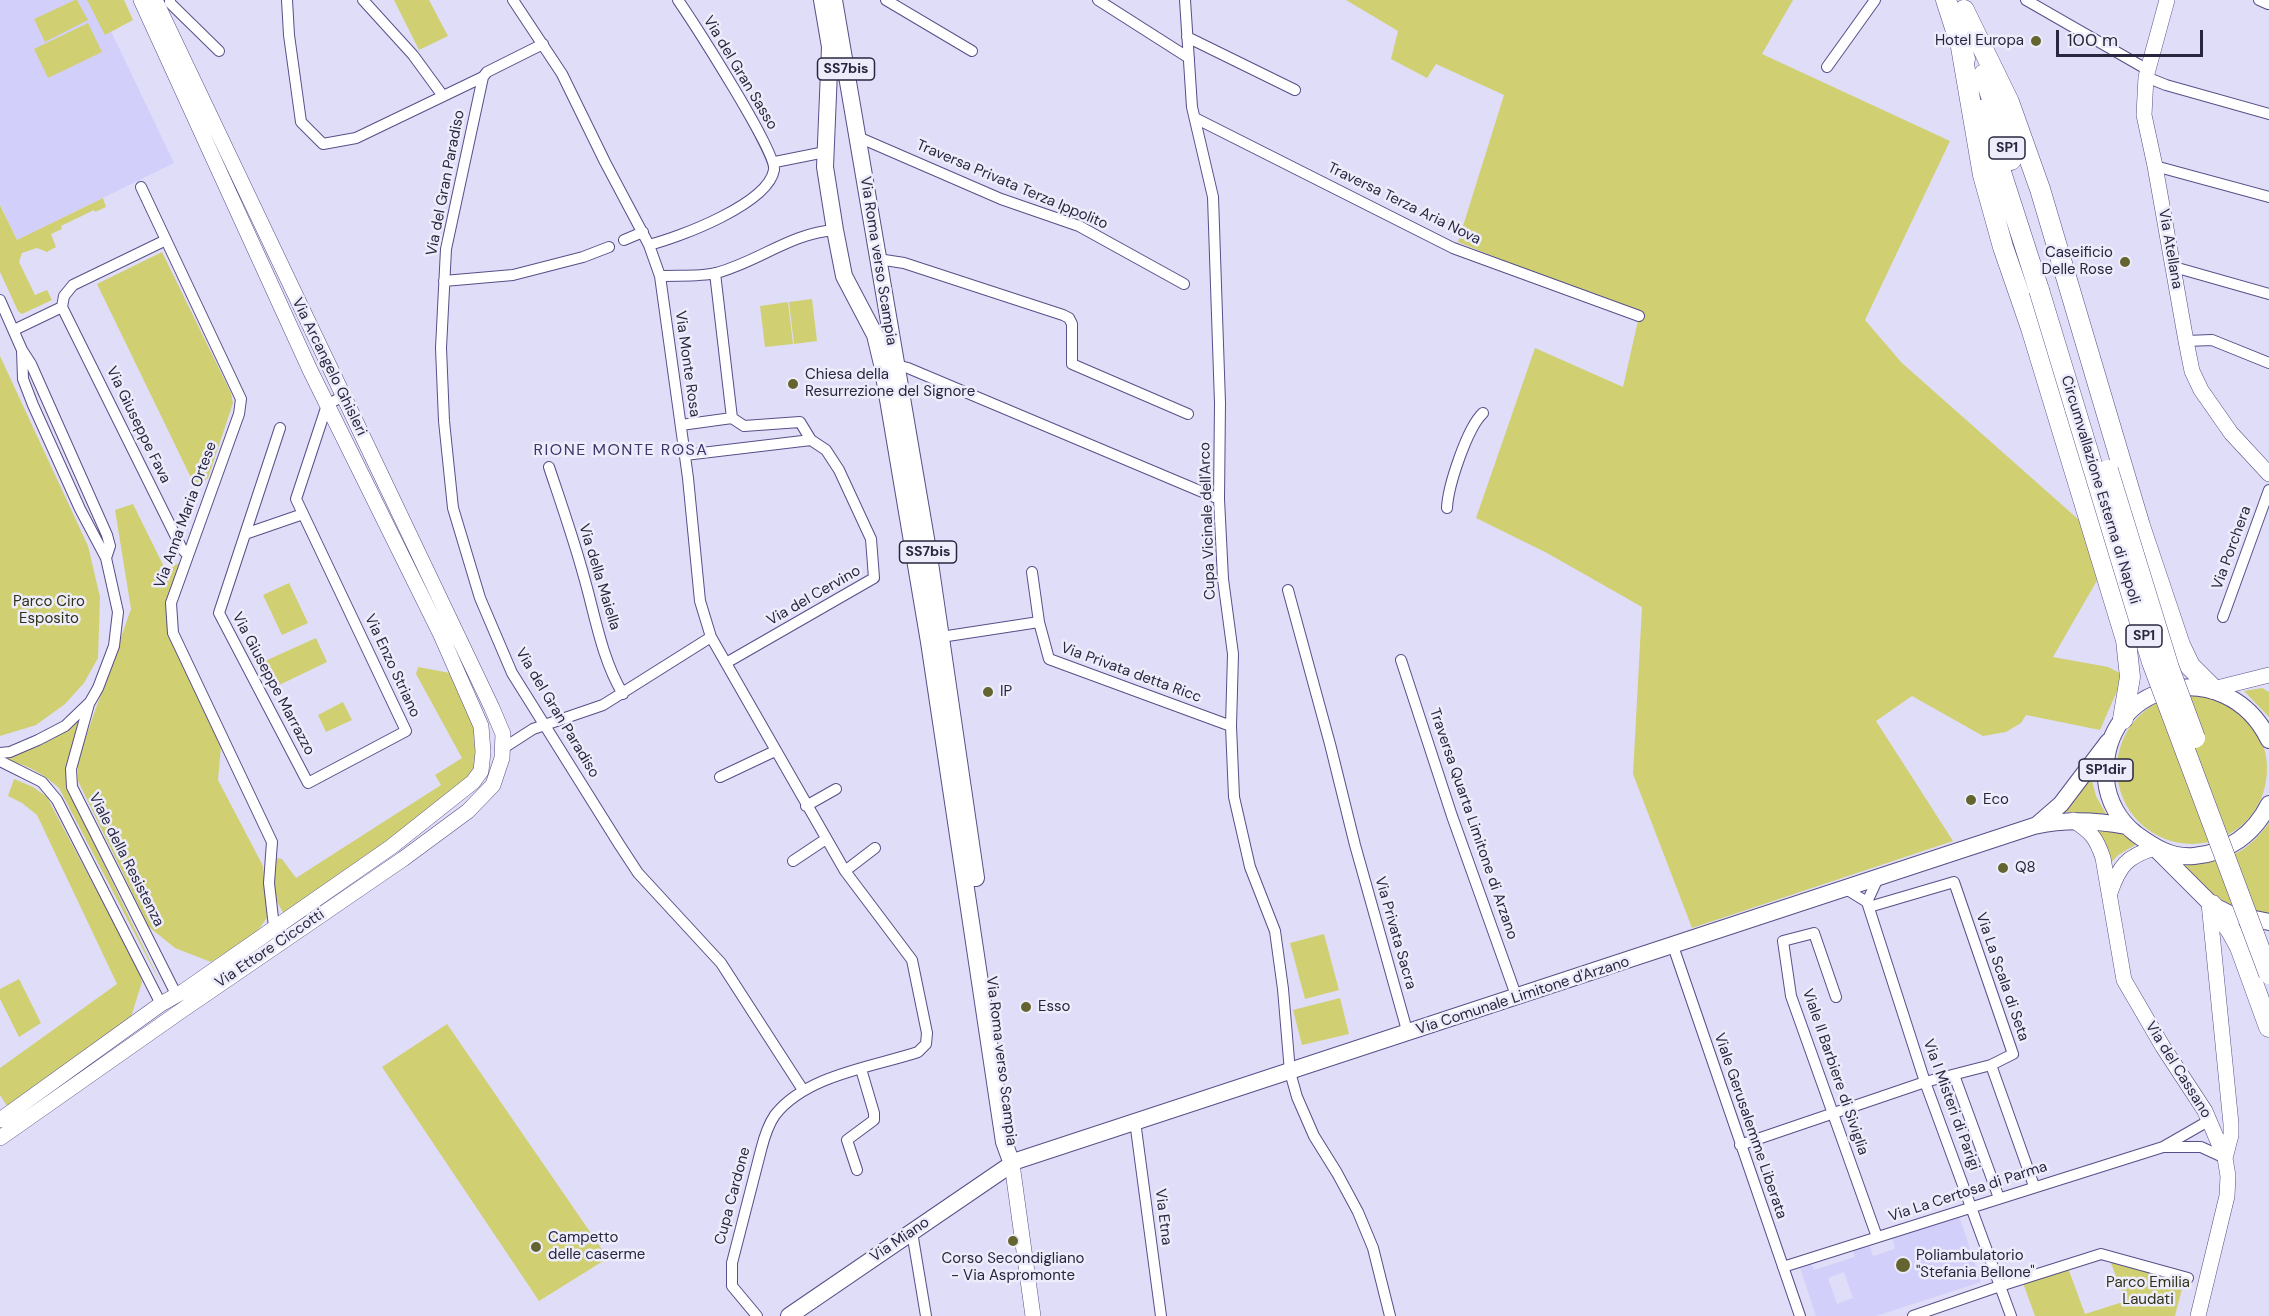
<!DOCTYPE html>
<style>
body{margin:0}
#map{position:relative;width:2269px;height:1316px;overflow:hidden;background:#dfddf8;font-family:"DM Sans",sans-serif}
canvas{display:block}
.scale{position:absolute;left:2056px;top:30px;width:147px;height:27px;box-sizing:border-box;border:3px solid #29263f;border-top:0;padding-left:8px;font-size:18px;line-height:21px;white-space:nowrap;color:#29263f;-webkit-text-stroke:4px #edecfa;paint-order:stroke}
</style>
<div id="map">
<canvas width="2269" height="1316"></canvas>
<div class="scale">100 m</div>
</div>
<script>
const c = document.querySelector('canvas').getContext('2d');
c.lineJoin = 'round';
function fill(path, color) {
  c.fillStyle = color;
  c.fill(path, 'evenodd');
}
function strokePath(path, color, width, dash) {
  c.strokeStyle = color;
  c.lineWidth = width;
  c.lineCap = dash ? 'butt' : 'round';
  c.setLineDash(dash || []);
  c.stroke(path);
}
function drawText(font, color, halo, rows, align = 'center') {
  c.font = font + ' "DM Sans",sans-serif';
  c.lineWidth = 5;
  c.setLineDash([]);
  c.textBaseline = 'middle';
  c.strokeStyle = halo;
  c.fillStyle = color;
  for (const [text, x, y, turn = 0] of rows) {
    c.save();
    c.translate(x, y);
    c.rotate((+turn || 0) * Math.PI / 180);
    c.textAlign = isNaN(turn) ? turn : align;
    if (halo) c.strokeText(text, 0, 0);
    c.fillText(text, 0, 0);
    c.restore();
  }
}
const built = new Path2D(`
 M 0,0 L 96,0 L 174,163 L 17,240 L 0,204 Z
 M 1959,1216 L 1981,1282 L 1876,1316 L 1816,1316 L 1800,1267 L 1811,1263 L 1814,1270 L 1855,1257 L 1853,1250 L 1869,1244 L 1873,1256 L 1895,1249 L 1892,1237 ZM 1844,1272 L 1853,1298 L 1837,1304 L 1828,1278 Z`);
const green = new Path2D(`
 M 75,0 L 77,0 L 88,20 L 45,42 L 34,19 Z
 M 87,0 L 124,0 L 133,20 L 105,35 Z
 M 394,0 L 429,0 L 448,36 L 419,50 Z
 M 1346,0 L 1793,0 L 1762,54 L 1950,141 L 1865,320 L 1902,363 L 2114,551 L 2053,657 L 2108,667 L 2124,675 L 2100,730 L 2026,715 L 2021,723 L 2006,732 L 1983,736 L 1912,696 L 1876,721 L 1953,841 L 1692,928 L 1633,774 L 1642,607 L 1547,553 L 1476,518 L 1535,348 L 1623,387 L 1639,316 L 1458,242 L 1504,95 L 1436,64 L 1427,78 L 1391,59 L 1398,31 Z
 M 88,23 L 102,52 L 48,78 L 34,49 Z
 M 103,198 L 106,207 L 95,212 L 94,210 L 61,226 L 62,229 L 51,234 L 56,247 L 47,252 L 37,248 L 22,253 L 19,262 L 35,295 L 47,290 L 52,300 L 22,314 L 18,311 L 0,272 L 0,205 L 17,240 Z
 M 162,252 L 231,393 L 233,403 L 208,478 L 196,488 L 97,284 Z
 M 812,299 L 817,341 L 794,344 L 789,302 Z
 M 788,302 L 793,344 L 765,347 L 760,306 Z
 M 0,356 L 88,546 L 100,597 L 98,658 L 84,683 L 65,704 L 36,725 L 0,736 Z
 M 133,504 L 165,569 L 180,563 L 172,612 L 185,658 L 222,735 L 218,780 L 263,866 L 268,916 L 257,932 L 211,962 L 175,948 L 149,927 L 78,781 L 78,759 L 131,609 L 115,510 Z
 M 289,583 L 308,623 L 282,635 L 263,595 Z
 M 316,638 L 327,662 L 277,686 L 265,661 Z
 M 418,667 L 450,673 L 483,734 L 473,782 L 284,914 C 270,891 271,884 277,858 L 282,859 L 296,878 L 441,785 L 435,775 L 462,758 L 416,674 Z
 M 2262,688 L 2269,692 L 2269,717 L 2244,691 Z
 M2117 769a75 75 0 1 1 150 0a75 75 0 1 1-150 0Z
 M 343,702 L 352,720 L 326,732 L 318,715 Z
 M 81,719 L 67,787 L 162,986 L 59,788 C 43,774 30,766 9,761 L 6,758 C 33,749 60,739 81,719 Z
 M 2090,773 L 2096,796 L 2106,814 L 2064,812 Z
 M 14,779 L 33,787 L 47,797 L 139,971 L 142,982 L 130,1020 L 7,1106 L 0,1095 L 0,1068 L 117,984 L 37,815 L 22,803 L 8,796 Z
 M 2269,823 L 2269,913 C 2229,911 2204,892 2181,860 C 2224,861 2242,859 2269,823 Z
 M 2093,826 L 2123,833 L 2137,844 L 2118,855 L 2108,866 Z
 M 1324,934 L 1339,990 L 1305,999 L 1290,943 Z
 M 19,979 L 41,1023 L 19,1037 L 0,999 L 0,989 Z
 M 1340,998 L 1349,1034 L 1302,1045 L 1293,1010 Z
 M 447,1024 L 608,1258 L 539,1301 L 382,1067 Z
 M 2108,1256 L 2185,1277 L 2175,1316 L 2035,1316 L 2023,1283 L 2068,1268 L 2085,1314 L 2126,1301 Z`);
const street = new Path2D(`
 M 170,0 L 170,3 L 219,51
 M 287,0 L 289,35 L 301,122 L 323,144 L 356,138 L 483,77
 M 363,0 L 413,55 L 443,96
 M 513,0 L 562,74 L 605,162 L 649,245 L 660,276 L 688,478 L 700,601 L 711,637 L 845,871 L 912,960 L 927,1033 L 926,1044 L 918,1052 C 873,1067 806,1075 775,1115 C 768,1125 764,1138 761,1150 L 732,1263 L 732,1286 L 757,1316
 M 886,0 L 972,51
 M 1098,0 L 1189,58
 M 1185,0 L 1192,107 L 1213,197 L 1220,403 L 1219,499 L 1223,579 L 1233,654 L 1231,726 L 1234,797 L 1250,867 L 1275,931 L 1283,989 L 1290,1072 L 1297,1097 L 1314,1136 L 1337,1173 L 1358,1212 L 1373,1248 L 1390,1316
 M 2026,0 L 2148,70
 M 2259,0 L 2268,4
 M 1187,37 L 1295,90
 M 543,44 L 487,72 L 483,77 L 446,249 L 441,348 L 444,421 L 453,508 L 480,598 L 512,673 L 619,844 L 638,873 L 721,963 L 803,1090
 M 1827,67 L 1875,0
 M 2146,77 L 2166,85 L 2269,114
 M 1195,118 L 1453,248 L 1639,316
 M 858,137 L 1001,199 L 1079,226 L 1184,284
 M 775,162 L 825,152
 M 2155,166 L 2269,197
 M 141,187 L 241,399 L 239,414 L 171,603 L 173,633 L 272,842 L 269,883 L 274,927
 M 624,240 L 643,232
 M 649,245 C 680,237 768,204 774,170 C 777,152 693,22 678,0
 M 878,259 L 904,263 L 1063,315 L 1069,318 L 1072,324 L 1072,364 L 1188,414
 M 2174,267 L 2269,294
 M 715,273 L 732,418
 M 660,276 C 678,275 699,277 716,273 C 758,262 791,233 835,230
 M 444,281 L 513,275 L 583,257 L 609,247
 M 0,300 L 22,350 L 31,364 L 107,535 L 110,546 L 106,558
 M 62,307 L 64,296 L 73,285 L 166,240
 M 14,330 L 62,307 L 182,549 L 188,555
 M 2186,341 L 2212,340 L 2269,363
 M 896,365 L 908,368 L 1219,499
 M 681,425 L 732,418 L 744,426 L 800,422 L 811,440 L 685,455
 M 280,428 L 219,613 L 308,783 L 406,731 L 296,499 L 327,405 L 343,396
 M 549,467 C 561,503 574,540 584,577 C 595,615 602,660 623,694
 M 1447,508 C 1448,486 1467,428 1483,413
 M 245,534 L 303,514
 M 1032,572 L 1039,622
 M 1288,590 L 1330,744 L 1355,845 L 1408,1034
 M 2223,617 L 2269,490
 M 941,637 L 1039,622 L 1049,659 L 1231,726
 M 1401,660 L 1452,816 L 1517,998
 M 726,663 L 874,578 L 871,539 L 839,470 L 826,450 L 811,440
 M 89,704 L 71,769 L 72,787 L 176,994
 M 502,749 L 533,729 L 603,705 L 711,637
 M 0,753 L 10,752 L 38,740 L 65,726 L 90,702 L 98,688 L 114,646 L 118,612 L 106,558 L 80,509 L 33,405 L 23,379 L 22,350
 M 0,761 L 42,782 L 57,800 L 161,1004
 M 720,777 L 775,751
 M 806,806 L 836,789
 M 793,861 L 826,839
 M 845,871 L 875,848
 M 1846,889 L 1867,902 L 1925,1082 L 2011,1316
 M 1867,902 L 1878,878
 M 1869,907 L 1954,882 L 2013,1054 L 1991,1065 L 2034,1186
 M 1673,946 L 1800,1316
 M 1836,997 L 1814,933 L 1783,941 L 1791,996 L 1877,1237
 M 1954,1075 L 1999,1198
 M 1135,1121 L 1161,1316
 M 1740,1145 L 1925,1082 L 1991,1065
 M 2164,1147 L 2201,1147 L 2225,1158
 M 857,1170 L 847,1140 L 874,1120 L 874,1113 L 861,1069
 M 912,1232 L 926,1316
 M 1783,1267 L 2163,1147 L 2210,1120
 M 1913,1316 L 2000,1286 L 2101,1254 L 2188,1278`);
const secondary = new Path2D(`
 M 2167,0 L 2146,77 L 2144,115 L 2155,166 L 2186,341 L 2192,371 L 2201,390 L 2231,433 L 2269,474
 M 2213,689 L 2269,675
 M 2073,820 C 2091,832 2096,837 2103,858 L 2124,980 L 2163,1047 L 2205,1111 L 2225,1158 L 2228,1176 L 2227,1196 L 2198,1316
 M 2110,893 C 2119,866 2127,856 2155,848
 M 2209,903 L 2231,1124 L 2231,1135 L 2225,1158
 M 0,1120 L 161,1004 L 184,991 L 391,847 L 473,782 L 481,771 L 483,752 L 481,726 L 441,635 L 310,370 L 141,0
 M 0,1138 L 178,1013 L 403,859 L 468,811 L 493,785 L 502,758 L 503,734 L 492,708 L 155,0
 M 1012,1164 L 1033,1316`);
const primary = new Path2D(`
 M 822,0 L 830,47 L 825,167 L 835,230 L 844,276 L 875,335 L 882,364 L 929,642 L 1004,1142 L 1012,1164
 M 834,0 L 929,556 L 976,878
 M 2269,740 C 2226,651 2098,682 2106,780 C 2108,801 2119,821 2136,834 C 2154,847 2171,858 2194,856 C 2228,853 2254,834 2269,804
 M 2038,824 L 2061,804 L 2108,742
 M 2158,851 L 2212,905 L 2230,914 L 2269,922
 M 789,1316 L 1016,1161 L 2034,826 C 2066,819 2094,820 2126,826`);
const highway = new Path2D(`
 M 1946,0 L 1965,59
 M 1964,10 L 2009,102 L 2040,189 L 2140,526 L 2180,645 L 2190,666 L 2213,689
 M 1961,47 L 1983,175 L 2003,247 L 2031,328 L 2126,640 L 2130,677 L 2123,719
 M 1984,74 L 2011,160
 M 1981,110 L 2039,290
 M 2212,905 L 2230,929 L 2240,947 L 2269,1027`);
const highwayBridge = new Path2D(`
 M 2039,290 L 2152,662 L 2269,974
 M 2108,470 L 2169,668 L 2195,738`);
const markers = [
 [2036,41,6,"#646431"],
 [2125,262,6,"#646431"],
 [793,384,6,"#646431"],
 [988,692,6,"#646431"],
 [1971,800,6,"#646431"],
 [2003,868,6,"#646431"],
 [1026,1007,6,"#646431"],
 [1013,1241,6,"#646431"],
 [536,1247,6,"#646431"],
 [1903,1265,8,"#646431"]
];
const shields = [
 [846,69,57],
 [2007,148,36],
 [928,552,57],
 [2144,636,36],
 [2106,770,54]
];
const shieldNames = [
 ["SS7bis",846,69],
 ["SP1",2007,148],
 ["SS7bis",928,552],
 ["SP1",2144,636],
 ["SP1dir",2106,770]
];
const poiNames = [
 ["Hotel Europa",2024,41,"right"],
 ["Caseificio",2113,253,"right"],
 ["Delle Rose",2113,270,"right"],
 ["Chiesa della",805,375],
 ["Resurrezione del Signore",805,392],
 ["IP",1000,692],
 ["Eco",1983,800],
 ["Q8",2015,868],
 ["Esso",1038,1007],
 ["Campetto",548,1238],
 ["delle caserme",548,1255],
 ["Poliambulatorio",1916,1256],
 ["\"Stefania Bellone\"",1916,1273],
 ["Corso Secondigliano",1013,1259,"center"],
 ["- Via Aspromonte",1013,1276,"center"]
];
const streetNames = [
 ["Via del Gran Sasso",740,73,59],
 ["Via del Gran Paradiso",446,183,-79],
 ["Traversa Privata Terza Ippolito",1012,185,23],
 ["Traversa Terza Aria Nova",1404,204,26],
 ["Via Atellana",2170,249,80],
 ["Via Roma verso Scampia",878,261,81],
 ["Via Monte Rosa",687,364,82],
 ["Via Arcangelo Ghisleri",329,367,64],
 ["Via Giuseppe Fava",138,425,64],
 ["Circumvallazione Esterna di Napoli",2100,490,73],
 ["Via Anna Maria Ortese",186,515,-70],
 ["Cupa Vicinale dell'Arco",1208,521,-92],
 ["Via Porchera",2232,548,-70],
 ["Via della Maiella",599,577,73],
 ["Via del Cervino",814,596,-30],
 ["Via Enzo Striano",392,666,65],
 ["Via Privata detta Ricc",1131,673,20],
 ["Via Giuseppe Marrazzo",273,684,62],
 ["Via del Gran Paradiso",557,713,59],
 ["Traversa Quarta Limitone di Arzano",1473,824,71],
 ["Viale della Resistenza",126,860,63],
 ["Via Privata Sacra",1395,933,74],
 ["Via Ettore Ciccotti",270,949,-34],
 ["Via La Scala di Seta",2002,977,71],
 ["Via Comunale Limitone d'Arzano",1523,996,-18],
 ["Via Roma verso Scampia",1001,1061,83],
 ["Via del Cassano",2178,1070,58],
 ["Viale Il Barbiere di Siviglia",1835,1072,71],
 ["Via I Misteri di Parigi",1951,1105,70],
 ["Viale Gerusalemme Liberata",1750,1126,71],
 ["Via La Certosa di Parma",1968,1192,-18],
 ["Cupa Cardone",733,1196,-75],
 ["Via Etna",1163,1217,83],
 ["Via Miano",900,1240,-34]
];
const parkNames = [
 ["Parco Ciro",49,602],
 ["Esposito",49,619],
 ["Parco Emilia",2148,1283],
 ["Laudati",2148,1300]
];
const neighbourhoodNames = [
 ["RIONE MONTE ROSA",621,451]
];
fill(built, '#d2cffa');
fill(green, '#d0d072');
strokePath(street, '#574f88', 12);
strokePath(secondary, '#574f88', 16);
strokePath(primary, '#574f88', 18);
strokePath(highway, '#574f88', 21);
strokePath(street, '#fff', 10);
strokePath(secondary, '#fff', 15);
strokePath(primary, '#fff', 16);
strokePath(highway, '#fff', 20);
strokePath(highwayBridge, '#574f88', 21, []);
strokePath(highwayBridge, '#fff', 20);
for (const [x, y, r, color] of markers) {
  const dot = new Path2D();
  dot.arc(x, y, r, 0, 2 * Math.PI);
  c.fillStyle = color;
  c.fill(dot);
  strokePath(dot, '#edecfa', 2);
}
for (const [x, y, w] of shields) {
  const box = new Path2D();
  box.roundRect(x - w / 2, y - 11, w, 22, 4.5);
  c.fillStyle = '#edecfa';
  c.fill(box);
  strokePath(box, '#29263f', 1.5);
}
drawText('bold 14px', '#29263f', null, shieldNames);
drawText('15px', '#29263f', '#edecfa', poiNames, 'left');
drawText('15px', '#29263f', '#edecfa', streetNames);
drawText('15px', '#313118', '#edecfa', parkNames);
c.letterSpacing = '1.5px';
drawText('16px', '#3e356b', '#edecfa', neighbourhoodNames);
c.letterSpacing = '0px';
</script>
